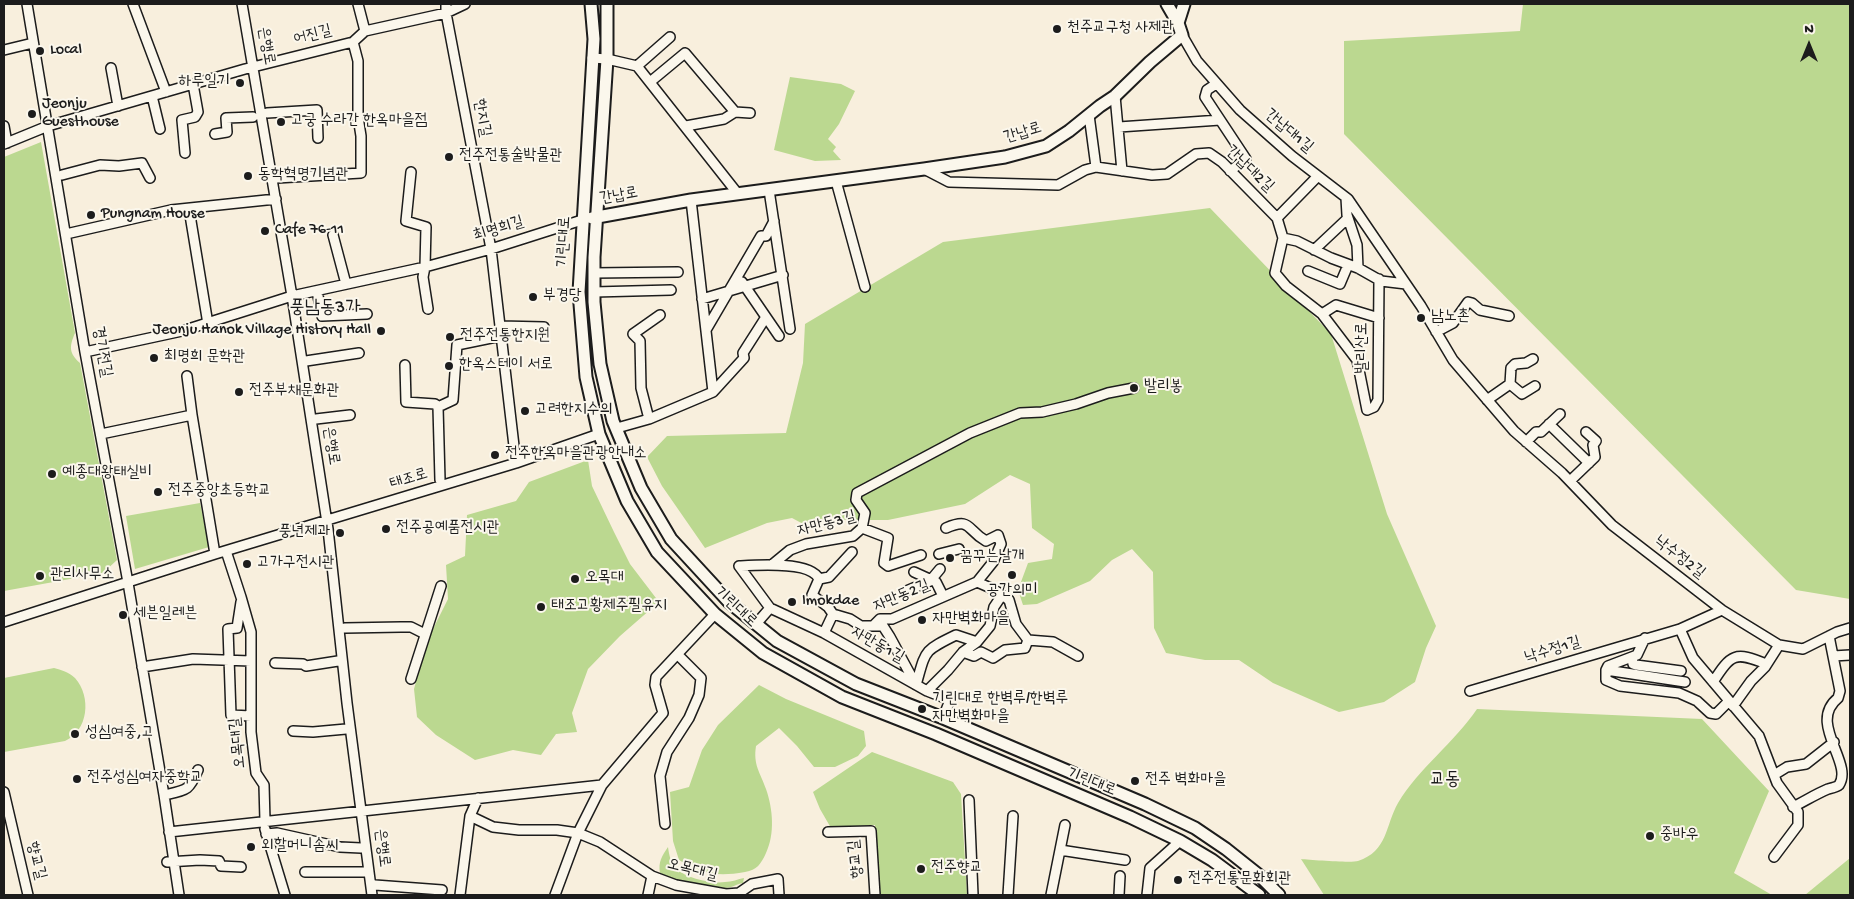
<!DOCTYPE html>
<meta charset="utf-8">
<style>
body{margin:0}
#map{position:relative;width:1854px;height:899px;overflow:hidden;background:#f8efdd;font-family:"Gochi Hand",sans-serif}
canvas{display:block}
.frame{position:absolute;inset:0;border:5px solid #1c1c1c;pointer-events:none}
.north{position:absolute;left:1784px;top:20px;width:50px;height:50px;-webkit-text-stroke:4px #fbf7ec;paint-order:stroke;rotate:0deg;font-size:14px;font-weight:700;line-height:20px;text-align:center;color:#1c1c1c}
.north::after{content:'';display:block;margin:auto;width:18px;height:22px;background:#1c1c1c;clip-path:polygon(50% 0,100% 100%,50% 72%,0 100%)}
</style>
<div id="map">
<canvas width="1854" height="899"></canvas>
<div class="frame"></div>
<div class="north">N</div>
</div>
<script>
const c = document.querySelector('canvas').getContext('2d');
c.lineJoin = 'round';
function fill(path, color) {
  c.fillStyle = color;
  c.fill(path, 'evenodd');
}
function strokePath(path, color, width, dash) {
  c.strokeStyle = color;
  c.lineWidth = width;
  c.lineCap = dash ? 'butt' : 'round';
  c.setLineDash(dash || []);
  c.stroke(path);
}
function drawText(font, color, halo, rows, align = 'center') {
  c.font = font + ' "Gochi Hand","Poor Story",sans-serif';
  c.lineWidth = 4;
  c.setLineDash([]);
  c.textBaseline = 'middle';
  c.strokeStyle = halo;
  c.fillStyle = color;
  for (const [text, x, y, turn = 0] of rows) {
    c.save();
    c.translate(x, y);
    c.rotate((+turn || 0) * Math.PI / 180);
    c.textAlign = isNaN(turn) ? turn : align;
    if (halo) c.strokeText(text, 0, 0);
    c.fillText(text, 0, 0);
    c.restore();
  }
}
const green = new Path2D(`
 M 1523,4 L 1850,4 L 1850,599 L 1796,590 L 1344,134 L 1344,41 L 1520,31 Z
 M 790,77 L 841,84 L 855,91 L 839,124 L 828,139 L 836,147 L 833,151 L 841,160 L 815,161 L 774,150 Z
 M 41,142 L 75,333 C 69,347 69,353 80,363 L 117,560 L 103,573 L 4,591 L 4,157 Z
 M 1210,208 L 1331,334 L 1387,514 L 1436,626 L 1426,648 L 1415,682 L 1384,702 L 1339,712 L 1273,683 L 1239,660 L 1205,660 L 1166,653 L 1154,628 L 1153,572 L 1132,549 L 1112,560 L 1090,581 L 1037,604 L 1023,605 L 1018,590 L 1028,563 L 1052,559 L 1054,544 L 1032,528 L 1030,484 L 1010,475 L 965,504 L 888,520 L 830,520 L 807,526 L 792,518 L 767,523 L 705,548 L 662,486 L 647,457 L 667,436 L 786,433 L 803,363 L 805,324 L 943,242 Z
 M 588,460 L 592,486 L 614,532 L 630,564 L 659,602 L 620,636 L 588,669 L 572,713 L 577,732 L 556,734 L 541,755 L 513,750 L 475,760 L 436,735 L 417,717 L 414,689 L 427,641 L 448,599 L 446,565 L 465,556 L 467,515 L 516,501 L 529,482 Z
 M 200,503 L 209,547 L 135,569 L 126,516 Z
 M 54,668 C 61,670 69,672 75,678 C 92,697 88,731 65,741 L 4,752 L 4,678 Z
 M 759,685 L 786,699 L 864,731 L 866,746 L 858,756 L 835,767 L 814,767 L 797,746 L 779,728 L 756,746 C 753,765 760,772 766,789 C 773,809 775,834 766,853 C 761,864 757,870 745,872 C 717,877 703,874 679,860 L 673,841 L 670,792 L 689,787 L 702,750 L 718,725 Z
 M 1477,709 L 1702,719 L 1769,791 L 1734,873 L 1772,895 L 1324,895 L 1301,859 C 1312,860 1351,863 1358,861 C 1388,851 1385,826 1398,803 C 1419,768 1454,743 1477,709 Z
 M 872,752 L 953,782 L 961,794 L 967,895 L 879,895 L 875,825 L 831,828 L 820,809 L 813,792 Z
 M 668,847 C 669,855 671,863 676,869 C 687,878 711,884 725,882 C 732,882 738,879 744,878 L 743,883 C 736,884 732,888 725,888 C 703,889 679,882 660,873 C 658,862 662,856 668,847 Z
 M 1850,858 L 1850,895 L 1805,895 Z`);
const minor = new Path2D(`
 M 27,4 L 85,352 L 127,577 L 164,795 L 179,895
 M 133,4 L 166,92
 M 242,4 L 292,296 L 328,529 L 347,703 L 372,895
 M 358,4 L 365,31
 M 446,4 L 446,13 L 491,249 L 516,463
 M 1182,35 L 1197,61 L 1240,110 L 1292,156 L 1348,199 L 1421,306 L 1453,360 L 1514,431 L 1562,473 L 1612,525 L 1722,610 L 1779,645 L 1803,649 L 1837,632 L 1850,628
 M 4,50 L 33,43
 M 592,58 L 607,59 L 637,66 L 738,194
 M 637,66 L 670,37
 M 111,68 L 118,106
 M 650,82 L 685,53 L 735,112 L 724,119 L 686,126
 M 1216,84 L 1207,90 L 1205,97 L 1246,159 L 1230,171
 M 152,96 L 160,129
 M 1115,96 L 1122,171
 M 735,112 L 750,113
 M 267,113 L 317,110 L 318,138
 M 1089,115 L 1096,167
 M 4,126 L 7,143
 M 1119,127 L 1220,120
 M 215,134 L 227,132 L 226,118 L 253,117
 M 4,144 L 48,126 L 245,69 L 353,42 L 365,31 L 446,13 L 465,4
 M 185,153 L 182,120 L 195,117 L 198,112 L 193,84
 M 924,169 L 949,182 L 1058,185 L 1085,170 L 1096,167 L 1152,175 L 1167,174 L 1196,154 L 1209,153 L 1222,162 L 1277,218 L 1283,238 L 1275,273 L 1286,286 L 1322,314 L 1357,360 L 1367,410 L 1374,407 L 1378,400 L 1379,279
 M 411,172 L 406,221 L 426,227 L 425,267 L 423,277 L 428,309
 M 62,175 L 100,165 L 119,166 L 142,163 L 150,178
 M 277,178 L 361,173 L 361,136 L 358,117 L 358,61 L 353,42
 M 836,181 L 865,287
 M 769,190 L 790,329
 M 1346,198 L 1347,215 L 1357,245 L 1358,268
 M 691,200 L 713,392
 M 189,209 L 208,324
 M 1277,218 L 1318,176
 M 66,234 L 171,210 L 276,199
 M 333,235 L 346,284
 M 1283,238 L 1297,241 L 1331,258 L 1358,268 L 1381,281 L 1406,284
 M 1314,250 L 1348,218
 M 1308,271 L 1340,284 L 1348,265
 M 594,273 L 678,272
 M 742,282 L 779,336
 M 317,291 L 322,316 L 367,314
 M 594,292 L 671,290
 M 702,299 L 783,275
 M 1322,314 L 1336,305 L 1379,318
 M 500,326 L 544,327
 M 706,330 L 761,236 L 766,236 L 774,221
 M 1436,332 L 1453,323 L 1468,302 L 1472,303 L 1480,310 L 1509,316
 M 85,352 L 182,331 L 292,296 L 425,267 L 491,249 L 582,220
 M 306,361 L 359,353
 M 405,365 L 406,402 L 435,404 L 438,407
 M 187,376 L 192,415 L 215,554
 M 1510,384 L 1522,394 L 1535,386
 M 1487,400 L 1510,384 L 1511,368 L 1515,364 L 1526,363 L 1533,359
 M 316,419 L 350,415
 M 649,419 L 641,388 L 640,341 L 633,334 L 660,315
 M 1549,424 L 1589,463
 M 617,428 L 649,419 L 713,392 L 744,358 L 743,353 L 766,317
 M 101,434 L 192,415
 M 1526,442 L 1536,432 L 1541,432 L 1560,414
 M 440,480 L 438,407 L 453,400 L 457,345 L 496,337
 M 1570,481 L 1595,457 L 1593,445 L 1596,441 L 1586,432
 M 862,528 L 865,513 L 856,500 L 857,493 L 970,433 L 1020,413 L 1042,412 L 1076,404 L 1108,393 L 1134,388
 M 862,528 L 888,538 L 884,563 L 888,566 L 921,555
 M 226,551 L 241,597 L 251,632 L 251,732 L 256,773 L 264,785 L 265,821
 M 939,554 L 959,549
 M 773,564 L 790,550 L 806,544 L 853,536 L 862,528
 M 739,566 C 756,565 811,561 819,579
 M 739,566 L 770,608
 M 914,572 L 936,582 L 943,596
 M 819,579 L 812,595 L 828,607 L 833,614 L 850,619 L 861,626 L 883,626 L 890,637 L 916,685
 M 819,579 L 829,577 L 852,552
 M 904,592 L 930,581 L 940,569
 M 1002,595 L 1009,600 L 1016,624 L 1028,640 L 1053,642 L 1078,656
 M 241,602 L 237,628 L 228,629 L 231,715 L 251,716
 M 4,622 L 215,554 L 516,463 L 599,434
 M 756,624 L 770,608 L 824,633 L 927,691 L 950,700 L 943,718
 M 874,625 L 880,619 L 892,619 L 977,582 L 993,562 L 1001,544 L 998,535 L 986,541 C 966,530 972,517 946,528
 M 345,628 L 401,627 L 411,627 L 425,634
 M 1680,629 L 1693,658 L 1759,736 L 1777,783 L 1798,812 L 1798,825 L 1774,857
 M 824,633 L 833,614
 M 1645,638 L 1637,655 L 1608,666 L 1606,670 L 1606,680 L 1620,686 L 1679,693 L 1697,701 L 1710,713 L 1716,714 L 1729,701
 M 963,652 L 974,656 L 981,652 L 993,658 L 1005,650 L 1025,648 L 1028,640
 M 1833,656 L 1850,655
 M 1632,657 L 1633,664 L 1636,665 L 1681,671
 M 275,663 L 303,664 L 306,666 L 338,661
 M 142,667 L 193,659 L 251,661
 M 1606,670 L 1685,682
 M 411,679 L 441,586
 M 1713,682 C 1731,654 1735,651 1766,664
 M 916,685 C 926,650 923,651 956,635 L 977,642
 M 927,691 L 948,670 L 963,652 L 977,642 L 990,626 L 994,607 L 1002,595 L 993,589 L 977,582
 M 1470,691 L 1680,629 L 1722,610
 M 1733,706 L 1751,681 L 1765,667 L 1779,645
 M 293,731 L 313,732 L 346,729
 M 1774,775 L 1787,767 L 1806,764 L 1834,742
 M 4,792 L 28,895
 M 164,795 C 187,790 189,791 198,770
 M 969,800 L 973,895
 M 1793,807 C 1805,801 1816,794 1828,789 C 1832,788 1837,787 1839,785 C 1854,763 1807,723 1838,698 L 1840,691 L 1829,636
 M 470,816 L 493,827 L 519,830 L 557,830 L 578,833 L 600,842 L 652,876 L 676,885 L 726,894 L 739,893 L 752,884 L 778,879 L 779,895
 M 665,824 L 660,776 L 667,752 L 689,718 L 699,695 L 701,678 L 678,655
 M 265,829 L 285,895
 M 169,832 L 602,785
 M 828,832 L 871,831 L 875,895
 M 266,834 L 277,833 L 340,847 L 361,848
 M 1060,850 L 1125,860
 M 167,862 L 200,860 L 219,861 L 221,866 L 241,867
 M 305,872 L 364,872
 M 375,885 L 442,890
 M 460,895 L 470,816 L 478,798
 M 555,895 L 578,833 L 602,785 L 663,713 L 655,685 L 656,677 L 715,614
 M 648,895 L 652,876
 M 1008,895 L 1013,816
 M 1051,895 L 1065,825
 M 1119,895 L 1120,876
 M 1147,895 L 1150,868 L 1180,841`);
const tertiary = new Path2D(`
 M 591,4 L 594,39 L 579,292 L 586,377 L 599,434 L 627,501 L 657,552 L 715,614 L 763,653 L 842,697 L 936,734 L 1130,817 L 1180,841 L 1212,860 L 1259,895
 M 607,4 L 607,59 L 594,257 L 594,302 L 600,364 L 613,421 L 641,488 L 671,539 L 729,602 L 777,641 L 856,684 L 943,718 L 1145,804 L 1195,828 L 1226,849 L 1260,876 L 1279,895
 M 1178,23 L 1184,4
 M 592,218 L 691,200 L 924,169 L 1005,157 L 1046,146 L 1069,131 L 1100,106 L 1115,96 L 1150,62 L 1182,35 L 1178,23 L 1167,4`);
const markers = [
 [1057,29,5,"#1c1c1c"],
 [40,51,5,"#1c1c1c"],
 [240,83,5,"#1c1c1c"],
 [32,114,5,"#1c1c1c"],
 [281,122,5,"#1c1c1c"],
 [449,157,5,"#1c1c1c"],
 [248,176,5,"#1c1c1c"],
 [91,215,5,"#1c1c1c"],
 [265,231,5,"#1c1c1c"],
 [533,297,5,"#1c1c1c"],
 [1421,318,5,"#1c1c1c"],
 [381,331,5,"#1c1c1c"],
 [450,337,5,"#1c1c1c"],
 [154,358,5,"#1c1c1c"],
 [449,366,5,"#1c1c1c"],
 [1134,388,5,"#1c1c1c"],
 [239,392,5,"#1c1c1c"],
 [525,411,5,"#1c1c1c"],
 [495,455,5,"#1c1c1c"],
 [52,474,5,"#1c1c1c"],
 [158,492,5,"#1c1c1c"],
 [386,529,5,"#1c1c1c"],
 [340,533,5,"#1c1c1c"],
 [950,558,5,"#1c1c1c"],
 [247,564,5,"#1c1c1c"],
 [1012,575,5,"#1c1c1c"],
 [40,576,5,"#1c1c1c"],
 [575,579,5,"#1c1c1c"],
 [792,602,5,"#1c1c1c"],
 [541,607,5,"#1c1c1c"],
 [123,615,5,"#1c1c1c"],
 [922,620,5,"#1c1c1c"],
 [922,709,5,"#1c1c1c"],
 [75,734,5,"#1c1c1c"],
 [77,779,5,"#1c1c1c"],
 [1135,781,5,"#1c1c1c"],
 [1650,836,5,"#1c1c1c"],
 [251,847,5,"#1c1c1c"],
 [921,869,5,"#1c1c1c"],
 [1178,880,5,"#1c1c1c"]
];
const poiNames = [
 ["천주교구청 사제관",1067,29],
 ["Local",50,51],
 ["하루일기",230,83,"right"],
 ["Jeonju",42,105],
 ["Guesthouse",42,123],
 ["고궁 수라간 한옥마을점",291,122],
 ["전주전통술박물관",459,157],
 ["동학혁명기념관",258,176],
 ["Pungnam House",101,215],
 ["Cafe 76-11",275,231],
 ["부경당",543,297],
 ["남노촌",1431,318],
 ["Jeonju Hanok Village History Hall",371,331,"right"],
 ["전주전통한지원",460,337],
 ["최명희 문학관",164,358],
 ["한옥스테이 서로",459,366],
 ["발리봉",1144,388],
 ["전주부채문화관",249,392],
 ["고려한지수의",535,411],
 ["전주한옥마을관광안내소",505,455],
 ["예종대왕태실비",62,474],
 ["전주중앙초등학교",168,492],
 ["전주공예품전시관",396,529],
 ["풍년제과",330,533,"right"],
 ["꿈꾸는날개",960,558],
 ["고가구전시관",257,564],
 ["관리사무소",50,576],
 ["오목대",585,579],
 ["공간의미",1012,592,"center"],
 ["Imokdae",802,602],
 ["태조고황제주필유지",551,607],
 ["세븐일레븐",133,615],
 ["자만벽화마을",932,620],
 ["기린대로 한벽루/한벽루",932,700],
 ["자만벽화마을",932,718],
 ["성심여중,고",85,734],
 ["전주성심여자중학교",87,779],
 ["전주 벽화마을",1145,781],
 ["중바우",1660,836],
 ["외할머니솜씨",261,847],
 ["전주향교",931,869],
 ["전주전통문화회관",1188,880]
];
const streetNames = [
 ["어진길",313,36,-14],
 ["은행로",265,46,80],
 ["한지길",481,118,80],
 ["간납대1길",1288,132,40],
 ["간납로",1023,134,-17],
 ["간납대2길",1249,170,43],
 ["간납로",619,197,-10],
 ["최명희길",499,230,-17],
 ["기린대로",565,242,-87],
 ["발리산로",1364,348,-90],
 ["경기전길",101,352,80],
 ["은행로",330,446,81],
 ["태조로",409,480,-17],
 ["자만동3길",827,525,-15],
 ["낙수정2길",1679,558,38],
 ["자만동2길",902,597,-23],
 ["기린대로",735,608,43],
 ["자만동1길",877,646,29],
 ["낙수정1길",1553,651,-17],
 ["오목대길",239,743,-96],
 ["기린대로",1091,783,22],
 ["은행로",381,848,83],
 ["향교길",857,859,-96],
 ["향교길",35,861,76],
 ["오목대길",692,871,14]
];
const quarterNames = [
 ["풍남동3가",325,309],
 ["교동",1445,781]
];
fill(green, '#bbd890');
strokePath(minor, '#1c1c1c', 12);
strokePath(tertiary, '#1c1c1c', 15);
strokePath(minor, '#fbf7ec', 9);
strokePath(tertiary, '#fbf7ec', 11);
for (const [x, y, r, color] of markers) {
  const dot = new Path2D();
  dot.arc(x, y, r, 0, 2 * Math.PI);
  c.fillStyle = color;
  c.fill(dot);
  strokePath(dot, '#fbf7ec', 2);
}
drawText('16px', '#1c1c1c', '#fbf7ec', poiNames, 'left');
drawText('16px', '#1c1c1c', '#fbf7ec', streetNames);
drawText('19px', '#1c1c1c', '#fbf7ec', quarterNames);
</script>
